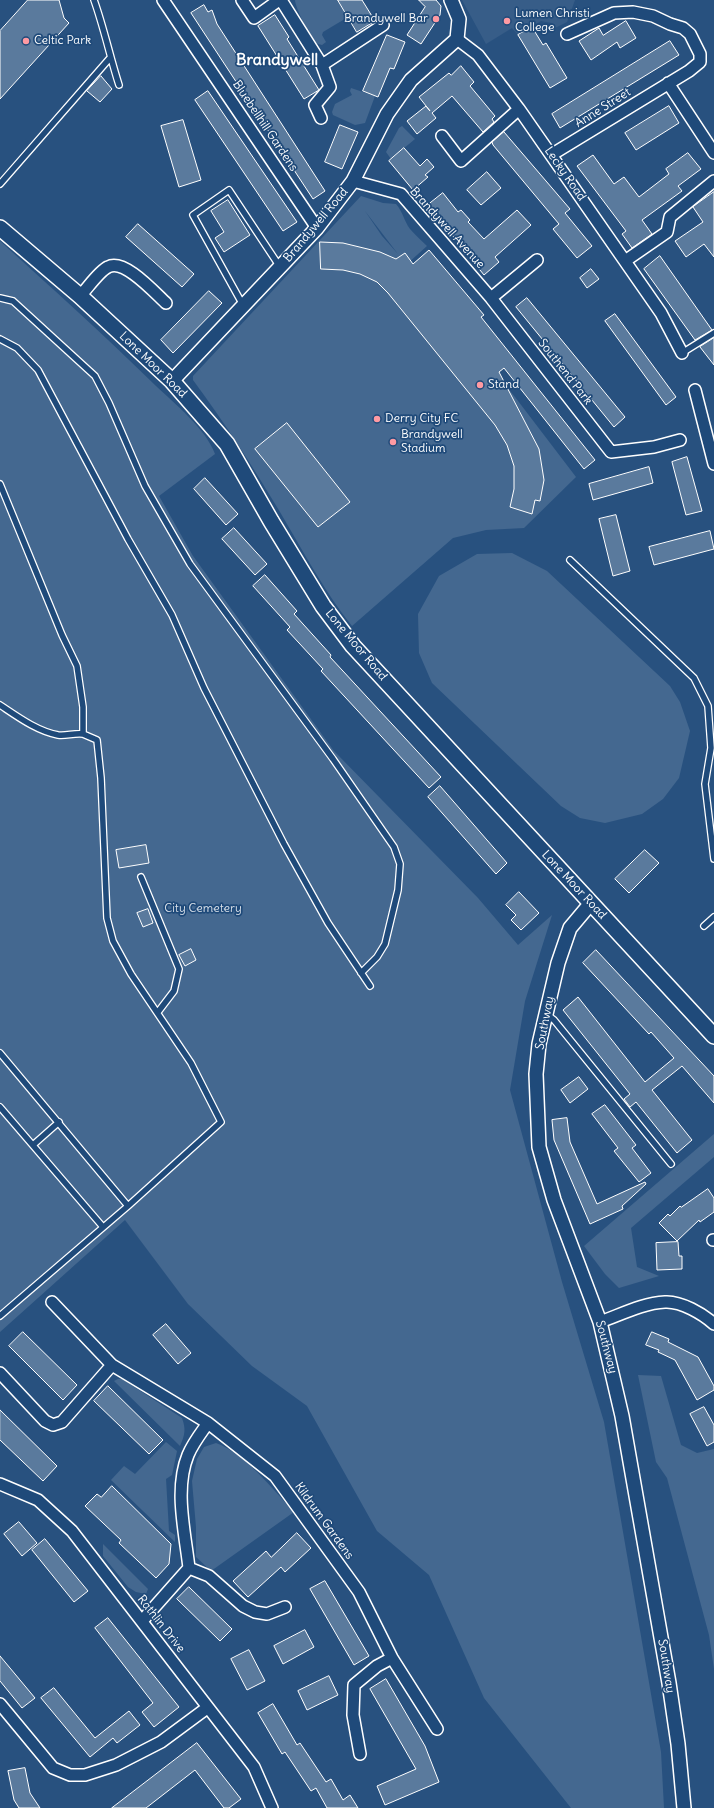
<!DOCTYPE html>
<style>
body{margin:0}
canvas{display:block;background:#28517f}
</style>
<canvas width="714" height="1808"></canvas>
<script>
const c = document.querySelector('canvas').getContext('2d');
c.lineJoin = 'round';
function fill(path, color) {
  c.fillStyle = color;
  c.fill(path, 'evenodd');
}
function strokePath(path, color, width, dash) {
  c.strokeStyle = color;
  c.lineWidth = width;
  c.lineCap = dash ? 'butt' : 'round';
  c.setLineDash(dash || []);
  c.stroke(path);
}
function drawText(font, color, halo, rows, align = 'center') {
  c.font = font + ' Delius,sans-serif';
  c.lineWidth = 3.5;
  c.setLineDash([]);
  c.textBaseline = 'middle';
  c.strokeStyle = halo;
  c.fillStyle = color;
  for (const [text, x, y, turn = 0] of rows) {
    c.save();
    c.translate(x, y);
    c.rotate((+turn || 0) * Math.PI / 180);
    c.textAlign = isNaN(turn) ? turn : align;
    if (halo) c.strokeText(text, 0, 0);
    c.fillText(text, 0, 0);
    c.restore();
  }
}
const built = new Path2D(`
 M 462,0 L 575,0 L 567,22 L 555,28 L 552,23 L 541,21 L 518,35 L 512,28 L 486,44 Z`);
const green = new Path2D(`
 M 295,0 L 338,0 L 348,17 L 323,32 L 322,35 L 326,42 L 322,45 L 315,43 C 310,37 295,7 295,0 Z
 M 351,88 L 375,96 L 365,123 L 355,125 L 333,115 L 332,112 L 335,104 L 352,95 L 350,91 Z
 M 402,126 L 415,139 L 391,159 L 386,152 L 399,128 Z
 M 361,196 L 383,203 L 396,204 C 403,212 404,221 410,229 C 415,235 421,240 427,246 L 407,264 L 515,397 L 576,477 L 524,528 L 486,530 L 453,538 L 352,626 C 324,591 303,551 280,512 C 253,467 225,423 193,380 L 193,376 ZM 365,211 L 398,254 L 382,236 Z
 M 0,241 C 53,289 105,336 156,386 C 175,404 206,429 215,454 L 159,496 L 193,556 L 334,751 L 478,898 L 518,945 L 552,915 L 525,1001 L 510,1090 L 562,1282 L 604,1422 L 661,1752 L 664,1808 L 571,1808 L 484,1698 L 429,1575 L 377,1531 L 307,1406 L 252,1366 L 188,1304 L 125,1220 L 0,1332 Z
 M 512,553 L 547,571 L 670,686 L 680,702 L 690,731 L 679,778 L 663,799 L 642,814 L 605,823 L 580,818 L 561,806 L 432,683 L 419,653 L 418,614 L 439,576 L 477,554 Z
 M 714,1134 L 714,1157 L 631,1228 L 637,1267 L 659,1276 L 619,1288 L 605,1274 L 584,1246 Z
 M 638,1375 L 661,1376 L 681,1445 L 697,1453 L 714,1449 L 714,1669 L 709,1635 L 667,1478 L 656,1462 Z
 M 118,1379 L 122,1379 L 182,1418 C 186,1429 185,1435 180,1446 L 114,1381 Z
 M 166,1442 L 177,1451 L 172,1475 L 166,1479 L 169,1531 L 175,1535 L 175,1542 L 111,1480 L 124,1466 L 135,1474 Z
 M 216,1443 C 246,1454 272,1489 294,1512 L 211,1571 L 196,1557 L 196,1527 L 192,1481 L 197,1459 L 204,1447 Z
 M 103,1544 L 148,1589 L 146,1594 L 136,1592 L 128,1587 L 103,1556 Z`);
const building = new Path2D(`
 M 28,0 L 59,0 L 64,18 L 69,23 L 0,99 L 0,31 Z
 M 338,0 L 362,0 L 375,21 L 357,32 Z
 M 419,0 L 436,0 L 441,6 L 440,15 L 421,44 L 407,35 L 425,7 Z
 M 204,5 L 208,12 L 212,10 L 217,24 L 325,191 L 313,199 L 191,13 Z
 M 275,15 L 289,37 L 287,39 L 319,90 L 304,99 L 258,26 Z
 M 626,21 L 636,38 L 620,48 L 617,42 L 591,60 L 579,41 L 599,28 L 603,35 Z
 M 532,27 L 543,45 L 546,43 L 567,78 L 550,88 L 518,35 Z
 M 387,35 L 405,42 L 394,69 L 390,68 L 378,97 L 363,91 Z
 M 670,41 L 679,55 L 560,128 L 552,114 Z
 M 461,66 L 474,82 L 470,86 L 495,116 L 492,119 L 494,122 L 483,132 L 452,96 L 432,113 L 436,118 L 417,134 L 407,121 L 426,106 L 430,111 L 419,97 L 449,73 L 451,75 Z
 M 101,76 L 112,89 L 100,102 L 87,91 Z
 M 208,91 L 297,222 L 283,231 L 195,100 Z
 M 669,106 L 679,123 L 636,150 L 625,133 Z
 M 183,120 L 201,180 L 179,187 L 161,126 Z
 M 340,125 L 358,132 L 342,169 L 325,162 Z
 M 504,132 L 570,209 L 565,213 L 592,246 L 577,258 L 553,229 L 559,224 L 493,145 L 492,142 Z
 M 404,148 L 420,166 L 427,159 L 434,167 L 425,175 L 428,177 L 413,190 L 389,161 Z
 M 688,153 L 701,169 L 678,186 L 682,191 L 642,220 L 652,234 L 632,248 L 622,234 L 626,231 L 577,166 L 593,155 L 614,184 L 624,177 L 639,197 L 669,174 L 666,169 Z
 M 487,172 L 501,188 L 481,205 L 467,190 Z
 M 714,192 L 714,257 L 704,244 L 686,257 L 675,241 L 703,222 L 693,207 Z
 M 443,193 L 458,212 L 461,210 L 470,220 L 468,222 L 484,239 L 517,210 L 531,225 L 495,257 L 499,262 L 484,275 L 428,205 Z
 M 228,200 L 250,235 L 224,252 L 215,238 L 224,232 L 211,211 Z
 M 138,224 L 194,274 L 182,287 L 126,237 Z
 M 320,242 L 343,243 L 380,252 L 396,259 L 405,253 L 413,264 L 429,250 L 484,315 L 481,317 L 595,460 L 584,469 L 504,368 L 499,372 L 539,449 L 544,480 L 540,501 L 535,500 L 532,514 L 510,507 L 514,489 L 514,466 L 507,445 L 495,425 L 388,293 L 377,282 L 360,274 L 343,270 L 321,269 Z
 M 660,256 L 712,330 L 695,340 L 644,269 Z
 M 591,269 L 599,279 L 587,288 L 580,278 Z
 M 209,291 L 222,303 L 173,353 L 161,340 Z
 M 527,298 L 625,417 L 614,427 L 516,307 Z
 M 615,314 L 676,397 L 666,405 L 605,321 Z
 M 714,338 L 714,365 L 700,347 Z
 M 287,423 L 350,502 L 318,527 L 255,449 Z
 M 687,457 L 702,511 L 686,515 L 672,462 Z
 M 649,467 L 653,483 L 593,500 L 589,484 Z
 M 205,478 L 238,514 L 226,525 L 194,489 Z
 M 616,515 L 630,571 L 613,576 L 599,519 Z
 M 234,528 L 267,564 L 255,575 L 222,539 Z
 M 710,531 L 714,549 L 654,565 L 649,547 Z
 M 265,575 L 297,611 L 294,614 L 331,655 L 330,657 L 441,777 L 429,788 L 321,671 L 323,669 L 287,630 L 290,627 L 253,586 Z
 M 440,786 L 507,863 L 496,874 L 428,797 Z
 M 146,845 L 149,863 L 119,868 L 116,850 Z
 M 645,850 L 659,863 L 629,893 L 615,879 Z
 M 519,892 L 539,913 L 521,930 L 511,920 L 516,915 L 506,905 Z
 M 148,909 L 153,923 L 143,927 L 137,913 Z
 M 191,949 L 196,960 L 185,966 L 179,955 Z
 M 596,950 L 714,1076 L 714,1103 L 682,1066 L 652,1090 L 692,1140 L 677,1153 L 636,1102 L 630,1107 L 624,1099 L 630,1094 L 563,1010 L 578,997 L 645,1082 L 674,1058 L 651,1032 L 649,1034 L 583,963 Z
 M 579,1077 L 588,1089 L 570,1103 L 561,1090 Z
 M 605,1105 L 636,1145 L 632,1148 L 651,1173 L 639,1182 L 614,1151 L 618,1148 L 592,1114 Z
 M 567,1118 L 570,1142 L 597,1204 L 645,1182 L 646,1184 L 622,1206 L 623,1209 L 590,1224 L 554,1140 L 552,1120 Z
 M 708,1189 L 714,1198 L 714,1212 L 700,1222 L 699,1220 L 677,1241 L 659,1223 L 668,1214 L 670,1216 L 680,1206 L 681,1207 Z
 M 678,1242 L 679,1256 L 682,1256 L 682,1269 L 657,1270 L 656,1243 Z
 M 166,1324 L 191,1353 L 178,1364 L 153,1335 Z
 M 23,1332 L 77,1385 L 63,1400 L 9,1346 Z
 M 652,1332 L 669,1339 L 668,1342 L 698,1357 L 714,1386 L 714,1390 L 697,1400 L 675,1360 L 658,1352 L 659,1350 L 646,1345 Z
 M 108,1386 L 163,1440 L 149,1454 L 94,1401 Z
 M 704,1407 L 714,1425 L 714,1442 L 707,1446 L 690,1414 Z
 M 0,1410 L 57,1466 L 43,1481 L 0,1440 Z
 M 112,1486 L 171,1544 L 169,1564 L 156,1578 L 119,1543 L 121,1540 L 85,1506 L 97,1494 L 101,1497 Z
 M 19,1522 L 37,1543 L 22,1556 L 4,1534 Z
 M 297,1533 L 311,1548 L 285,1572 L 281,1567 L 248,1597 L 233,1581 L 266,1551 L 271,1557 Z
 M 45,1539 L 88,1591 L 74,1602 L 32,1550 Z
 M 325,1581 L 369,1656 L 354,1665 L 310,1589 Z
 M 189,1587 L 232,1629 L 220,1641 L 177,1599 Z
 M 108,1618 L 179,1707 L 154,1727 L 142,1712 L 153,1703 L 95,1628 Z
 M 305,1630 L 314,1647 L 283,1664 L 274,1646 Z
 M 249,1650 L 265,1681 L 247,1690 L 231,1659 Z
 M 0,1656 L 35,1698 L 22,1708 L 0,1681 Z
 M 329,1676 L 338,1695 L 307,1710 L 298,1691 Z
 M 386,1679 L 425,1746 L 439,1782 L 385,1805 L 377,1786 L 416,1769 L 370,1689 Z
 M 54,1688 L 95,1738 L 129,1711 L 140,1725 L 117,1743 L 113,1738 L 90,1757 L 41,1698 Z
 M 273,1704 L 297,1745 L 300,1743 L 326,1782 L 331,1779 L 343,1800 L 350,1795 L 358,1808 L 327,1808 L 316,1788 L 311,1791 L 285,1752 L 282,1754 L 258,1713 Z
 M 197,1743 L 241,1799 L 229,1808 L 224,1808 L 195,1770 L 146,1808 L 112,1808 Z
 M 25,1768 L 30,1793 L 40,1808 L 19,1808 L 14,1800 L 8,1771 Z`);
const service = new Path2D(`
 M 94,0 C 104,28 110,57 119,85
 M 0,184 L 110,58
 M 0,298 L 13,301 L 95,376 L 109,403 L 145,486 L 190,564 L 333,759 L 394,847 L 400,864 L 398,890 L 385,944 L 377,957 L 361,973
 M 243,305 L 193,215 L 229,190 L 280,267
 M 0,339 L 17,348 L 38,370 L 128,539 L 172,615 L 204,688 L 284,844 L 328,923 L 370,986
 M 682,353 L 714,333
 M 0,484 L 62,635 L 77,666 L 83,707 L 83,734 C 74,733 66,736 58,735 C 37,731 18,717 0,705
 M 570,560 L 694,678 L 708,706 L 711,748 L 705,784 L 714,859
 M 83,734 L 97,740 L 101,778 L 107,918 L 113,941 L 131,974 L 191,1063 L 221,1122 L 128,1206
 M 141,877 L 179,969 L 174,991 L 158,1012
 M 704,926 L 714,917
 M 546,1014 L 554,1020 L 671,1164
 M 0,1053 L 128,1206 L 0,1316
 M 0,1107 L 103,1227
 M 33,1145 L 59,1122`);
const minor = new Path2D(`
 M 163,0 L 317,228
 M 242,0 L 254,18 L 279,0
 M 281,0 L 322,65 L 330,87 L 315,105 L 321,118
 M 457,39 L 478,55 L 519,109 L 661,313 L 682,353
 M 322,65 L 383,25
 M 668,83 L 714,153
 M 442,136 L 461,161 L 519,109
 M 551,155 L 689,71 L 700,62 L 700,54 L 690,34 L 683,28 L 670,24 L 653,16 L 633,12 L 614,13 L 567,34
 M 353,181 L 401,194 L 491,298 L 611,452 L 654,447 L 680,440
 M 625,261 L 667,232 L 670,217 L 714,181
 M 80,296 C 87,289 99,271 108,267 C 124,258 154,292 166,303
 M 491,298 L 537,260
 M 695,390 L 714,464
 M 713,1240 L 714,1240
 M 52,1302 L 112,1365 L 208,1423 L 275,1476 L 359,1592 L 392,1658 L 437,1729
 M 600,1322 C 620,1315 643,1303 665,1302 C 681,1301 703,1314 714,1324
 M 0,1373 L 45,1421 L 53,1425 L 62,1422 L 112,1365
 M 208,1423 C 201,1433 193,1443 188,1455 C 174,1489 185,1532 189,1568 L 209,1576 L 243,1606 L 255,1612 L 267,1614 L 285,1607
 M 0,1484 L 38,1500 L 72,1531 L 254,1767 L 272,1808
 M 142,1621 L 189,1568
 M 0,1704 L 53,1768 L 70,1775 L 85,1775 L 116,1765 L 161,1742 L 207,1708
 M 360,1754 L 353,1715 L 354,1685 L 377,1666 L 392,1658`);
const tertiary = new Path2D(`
 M 172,381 L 317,228 L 353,181 L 387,114 L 411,80 L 457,39 L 459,19 L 451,0
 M 591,903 L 570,928 L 558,963 L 546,1014 L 539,1044 L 536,1074 L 539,1147 L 554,1200 L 600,1322 L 622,1416 L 669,1683 L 678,1744 L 684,1808`);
const secondary = new Path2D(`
 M 0,228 L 80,296 L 172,381 L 227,444 L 271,521 L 323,606 L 353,646 L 714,1036`);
const markers = [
 [436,19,4,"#ff9aa2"],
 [507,21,4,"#ff9aa2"],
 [26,41,4,"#ff9aa2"],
 [480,385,4,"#ff9aa2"],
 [377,419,4,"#ff9aa2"],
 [393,442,4,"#ff9aa2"]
];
const poiNames = [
 ["Lumen Christi",515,14],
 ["College",515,28],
 ["Brandywell Bar",428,19,"right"],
 ["Celtic Park",34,41],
 ["Stand",488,385],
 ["Derry City FC",385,419],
 ["Brandywell",401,435],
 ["Stadium",401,449]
];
const streetNames = [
 ["Anne Street",603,108,-32],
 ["Bluebellhill Gardens",265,126,56],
 ["Lecky Road",565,174,55],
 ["Brandywell Road",316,225,-50],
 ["Brandywell Avenue",447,228,48],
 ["Lone Moor Road",153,365,44],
 ["Southend Park",565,372,52],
 ["Lone Moor Road",356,645,50],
 ["Lone Moor Road",574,885,47],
 ["Southway",545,1023,-79],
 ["Southway",606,1347,75],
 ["Kildrum Gardens",324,1521,54],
 ["Rathlin Drive",161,1624,52],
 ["Southway",666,1666,81]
];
const parkNames = [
 ["City Cemetery",203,909]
];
const districtNames = [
 ["Brandywell",277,60]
];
fill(built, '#375d88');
fill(green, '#446890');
fill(building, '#5a7a9d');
strokePath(building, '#fff', 1);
strokePath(service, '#fff', 8);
strokePath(minor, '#fff', 14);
strokePath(tertiary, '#fff', 16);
strokePath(secondary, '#fff', 18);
strokePath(service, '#1f4a7a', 5.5);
strokePath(minor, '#1f4a7a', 11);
strokePath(tertiary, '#1f4a7a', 13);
strokePath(secondary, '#1f4a7a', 15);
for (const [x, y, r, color] of markers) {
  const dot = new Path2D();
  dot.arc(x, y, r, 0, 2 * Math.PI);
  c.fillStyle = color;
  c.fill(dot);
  strokePath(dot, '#1f4a7a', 1.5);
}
drawText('12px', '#fff', '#1f4a7a', poiNames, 'left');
drawText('12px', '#fff', '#1f4a7a', streetNames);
drawText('12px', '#dae1e9', '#1f4a7a', parkNames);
drawText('bold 16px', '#fff', '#1f4a7a', districtNames);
</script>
